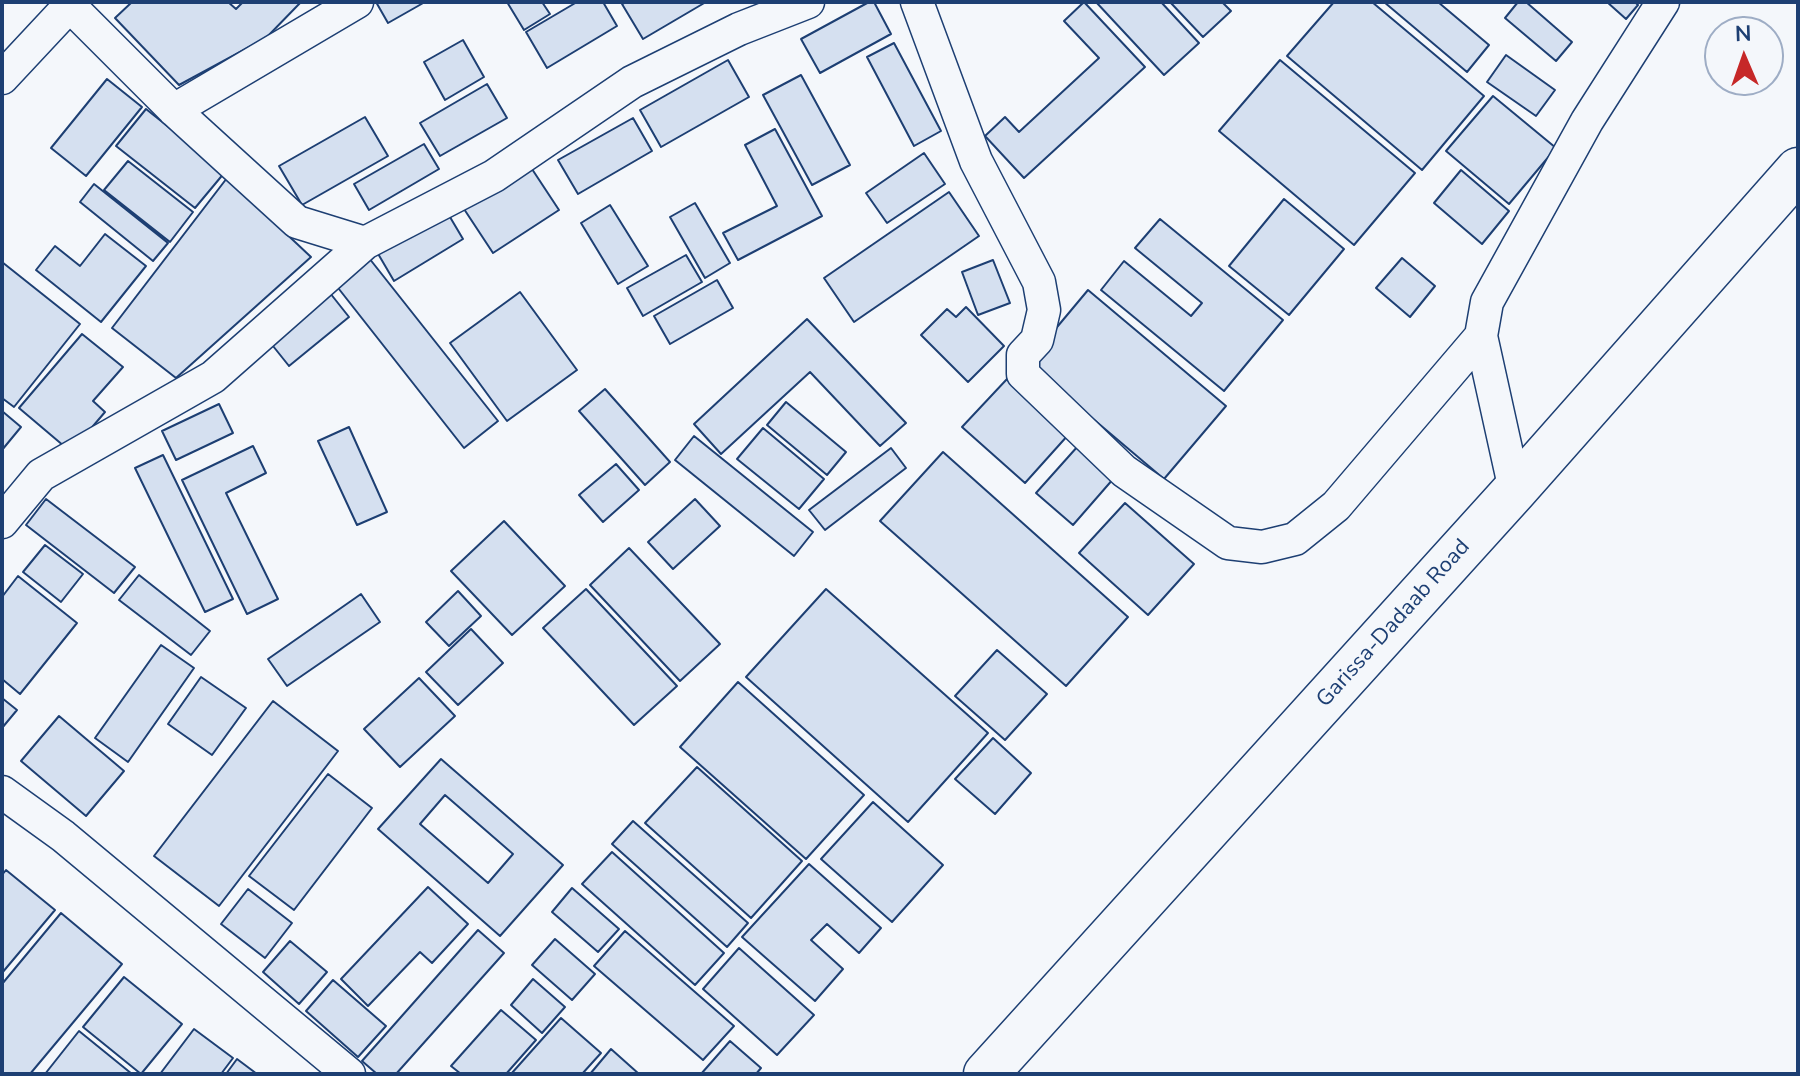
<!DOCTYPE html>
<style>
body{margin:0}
#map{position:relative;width:1800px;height:1076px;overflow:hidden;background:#f4f7fb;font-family:"Nunito Sans",sans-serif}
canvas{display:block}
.frame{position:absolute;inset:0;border:4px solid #1d3f73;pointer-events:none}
.north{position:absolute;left:1704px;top:16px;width:80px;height:80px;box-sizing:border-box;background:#f4f7fb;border:2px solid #9eadc5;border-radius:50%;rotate:358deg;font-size:22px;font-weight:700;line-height:32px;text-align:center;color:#1d3f73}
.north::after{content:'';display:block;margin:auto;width:28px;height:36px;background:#c62828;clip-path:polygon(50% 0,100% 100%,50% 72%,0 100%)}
</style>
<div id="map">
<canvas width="1800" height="1076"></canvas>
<div class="frame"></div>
<div class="north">N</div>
</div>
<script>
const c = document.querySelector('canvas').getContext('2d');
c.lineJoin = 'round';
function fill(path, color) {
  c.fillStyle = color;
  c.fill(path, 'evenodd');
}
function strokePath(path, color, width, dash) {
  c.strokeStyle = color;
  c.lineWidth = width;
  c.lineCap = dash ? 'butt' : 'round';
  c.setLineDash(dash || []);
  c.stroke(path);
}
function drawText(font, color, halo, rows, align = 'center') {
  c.font = font + ' "Nunito Sans",sans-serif';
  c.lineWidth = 6;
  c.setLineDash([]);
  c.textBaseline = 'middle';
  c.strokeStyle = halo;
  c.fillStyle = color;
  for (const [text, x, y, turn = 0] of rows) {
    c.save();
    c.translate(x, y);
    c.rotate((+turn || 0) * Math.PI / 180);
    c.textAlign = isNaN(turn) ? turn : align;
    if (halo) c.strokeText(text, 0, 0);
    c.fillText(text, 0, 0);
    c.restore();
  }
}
const building = new Path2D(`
 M 132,2 L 228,2 L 236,9 L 243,2 L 301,2 L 266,38 L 179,85 L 115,18 Z
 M 376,2 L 425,2 L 388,23 Z
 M 507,2 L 542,2 L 550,14 L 524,30 Z
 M 577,2 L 603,2 L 617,26 L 547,68 L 526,32 Z
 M 626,2 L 706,2 L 643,39 L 622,4 Z
 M 869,2 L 874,2 L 891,34 L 820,73 L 801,39 Z
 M 1084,2 L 1145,67 L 1024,178 L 985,136 L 1005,117 L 1019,132 L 1099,58 L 1064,21 Z
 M 1096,2 L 1161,2 L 1199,43 L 1164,75 Z
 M 1170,2 L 1222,2 L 1231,11 L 1203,37 Z
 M 1334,2 L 1372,2 L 1484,96 L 1422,170 L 1287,56 Z
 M 1384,2 L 1438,2 L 1489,45 L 1467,72 Z
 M 1518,2 L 1526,2 L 1572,42 L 1556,61 L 1505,18 Z
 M 1607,2 L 1635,2 L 1638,5 L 1626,19 Z
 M 463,40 L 484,77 L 445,100 L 424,62 Z
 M 894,43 L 941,131 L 914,146 L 867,57 Z
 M 1506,55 L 1555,90 L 1536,116 L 1487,82 Z
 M 728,60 L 749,97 L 661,147 L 640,110 Z
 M 1280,60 L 1415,173 L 1354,245 L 1219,131 Z
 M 801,75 L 850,165 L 812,185 L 763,95 Z
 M 107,79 L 142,107 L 86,176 L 51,148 Z
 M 487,84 L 507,118 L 440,156 L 420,123 Z
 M 1493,96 L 1556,148 L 1509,204 L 1446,151 Z
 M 146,109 L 225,172 L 195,208 L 116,146 Z
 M 365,117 L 388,156 L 302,205 L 279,166 Z
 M 633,118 L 652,151 L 578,194 L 558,160 Z
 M 775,129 L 822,216 L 738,260 L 723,233 L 777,206 L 745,145 Z
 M 424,144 L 439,169 L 369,210 L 354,184 Z
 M 924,153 L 945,184 L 887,223 L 866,193 Z
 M 128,161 L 193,212 L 170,242 L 104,190 Z
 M 530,166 L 559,210 L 493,253 L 464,209 Z
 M 1461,170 L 1509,211 L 1482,244 L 1434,203 Z
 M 227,178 L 311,257 L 176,378 L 112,328 Z
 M 94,184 L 168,243 L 153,261 L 80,202 Z
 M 949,192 L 979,236 L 854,322 L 824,278 Z
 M 1284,199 L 1344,249 L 1289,315 L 1229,266 Z
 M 695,203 L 730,263 L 705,278 L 670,217 Z
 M 610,205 L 648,266 L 618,284 L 581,223 Z
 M 447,212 L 463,239 L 394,281 L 377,252 Z
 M 1160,219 L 1283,320 L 1224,391 L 1101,290 L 1124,261 L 1191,316 L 1202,303 L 1135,248 Z
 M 105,234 L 146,266 L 101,322 L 36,270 L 55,246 L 80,266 Z
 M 686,255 L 702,282 L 643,316 L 627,288 Z
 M 369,258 L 498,421 L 464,448 L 335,284 Z
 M 1402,258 L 1435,286 L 1410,317 L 1376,288 Z
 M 993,260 L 1010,303 L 978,315 L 962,272 Z
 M 2,262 L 80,324 L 14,407 L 2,398 Z
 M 717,280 L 733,308 L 670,344 L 654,316 Z
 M 1088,290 L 1226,406 L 1164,479 L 1027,363 Z
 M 520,292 L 577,370 L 507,421 L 450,343 Z
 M 330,293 L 349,317 L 289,366 L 269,341 Z
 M 966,307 L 1004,346 L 968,382 L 921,335 L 947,309 L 956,317 Z
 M 807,319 L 906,423 L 880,446 L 810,372 L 721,454 L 694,424 Z
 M 82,334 L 123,367 L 93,401 L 105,412 L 71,452 L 19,408 Z
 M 1007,379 L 1069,434 L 1025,483 L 962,427 Z
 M 605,389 L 670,462 L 645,485 L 579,411 Z
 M 786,402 L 846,452 L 827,475 L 767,425 Z
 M 219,404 L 233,433 L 176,460 L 162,431 Z
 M 2,411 L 21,427 L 2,450 Z
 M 349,427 L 387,512 L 357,525 L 318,441 Z
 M 763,428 L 824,479 L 799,509 L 737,459 Z
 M 694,436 L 813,532 L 794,556 L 675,460 Z
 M 253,446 L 266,473 L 226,493 L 278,599 L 247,614 L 182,480 Z
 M 1078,446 L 1114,478 L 1073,525 L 1036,493 Z
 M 891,448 L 906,468 L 825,530 L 809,510 Z
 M 943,452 L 1128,617 L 1066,686 L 880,521 Z
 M 163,455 L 233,599 L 205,612 L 135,468 Z
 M 616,464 L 639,490 L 603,522 L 579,495 Z
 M 46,499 L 135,567 L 114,593 L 26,525 Z
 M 695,499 L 720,526 L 673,569 L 648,542 Z
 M 1125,503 L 1194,564 L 1148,615 L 1079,553 Z
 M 504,521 L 565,586 L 512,635 L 451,571 Z
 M 45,545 L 83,574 L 61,602 L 23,572 Z
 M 629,548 L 720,644 L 680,681 L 590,585 Z
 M 139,575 L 210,631 L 191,655 L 119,600 Z
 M 18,576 L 77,623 L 20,694 L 2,679 L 2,597 Z
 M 586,589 L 677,686 L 634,725 L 543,628 Z
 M 826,589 L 988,733 L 908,822 L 746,677 Z
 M 458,591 L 481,616 L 449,646 L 426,622 Z
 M 361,594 L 380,622 L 287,686 L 268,659 Z
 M 471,629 L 503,663 L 458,705 L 426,672 Z
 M 161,645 L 194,668 L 128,762 L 95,738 Z
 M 997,650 L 1047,694 L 1005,740 L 955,696 Z
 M 201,677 L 246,708 L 212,755 L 168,724 Z
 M 419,678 L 455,716 L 400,767 L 364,729 Z
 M 738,682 L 864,795 L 806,859 L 680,747 Z
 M 2,698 L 17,710 L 2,728 Z
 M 273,701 L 338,751 L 219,906 L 154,856 Z
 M 59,716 L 124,771 L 86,816 L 21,761 Z
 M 993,738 L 1031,773 L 995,814 L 955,779 Z
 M 441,759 L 563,865 L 500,936 L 378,829 ZM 445,795 L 513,854 L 488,883 L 420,824 Z
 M 697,767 L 802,861 L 751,918 L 645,823 Z
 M 328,774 L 372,808 L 294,910 L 249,876 Z
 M 873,802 L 943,865 L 892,922 L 821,859 Z
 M 633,821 L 748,923 L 727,947 L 612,844 Z
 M 612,852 L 724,953 L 695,985 L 582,884 Z
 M 809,864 L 881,928 L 859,953 L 827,924 L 811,940 L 843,969 L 815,1001 L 742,937 Z
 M 6,870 L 55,910 L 2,973 L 2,875 Z
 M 428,887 L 468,924 L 432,963 L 420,952 L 368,1006 L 341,979 Z
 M 572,888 L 619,929 L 598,952 L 552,912 Z
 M 248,889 L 292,923 L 265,958 L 221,924 Z
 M 61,913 L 122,964 L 30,1074 L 2,1074 L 2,984 Z
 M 478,930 L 504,953 L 396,1074 L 377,1074 L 362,1061 Z
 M 625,931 L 734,1026 L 703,1060 L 594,966 Z
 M 555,939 L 595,974 L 572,1000 L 532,965 Z
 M 290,941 L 327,972 L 299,1004 L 263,972 Z
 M 739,948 L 814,1015 L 777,1055 L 703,989 Z
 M 124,977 L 182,1024 L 141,1074 L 83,1027 Z
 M 533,979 L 565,1007 L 542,1033 L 511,1005 Z
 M 333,980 L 386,1026 L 358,1057 L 306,1011 Z
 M 501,1010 L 536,1040 L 506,1074 L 461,1074 L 451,1066 Z
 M 561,1018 L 601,1053 L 582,1074 L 511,1074 Z
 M 194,1029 L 233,1058 L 221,1074 L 160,1074 Z
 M 79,1031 L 132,1074 L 45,1074 Z
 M 730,1041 L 761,1068 L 756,1074 L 701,1074 Z
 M 611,1049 L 639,1074 L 590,1074 Z
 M 237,1059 L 257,1074 L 226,1074 Z`);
const minor = new Path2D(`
 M 917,2 L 976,161 L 1039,282 L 1044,310 L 1037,340 L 1023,355 L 1023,374 L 1124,471 L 1228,543 L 1262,547 L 1295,539 L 1336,506 L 1481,336
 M 70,6 L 174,110 L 297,222 L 365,243
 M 2,78 L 73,2
 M 174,110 L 357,2
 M 1515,490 L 1481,336 L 1487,302 L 1587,121 L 1663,2
 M 2,522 L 41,475 L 213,377 L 365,243 L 494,176 L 632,82 L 739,29 L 808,2
 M 2,792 L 63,836 L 349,1074`);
const trunk = new Path2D(`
 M 986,1074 L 1515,490 L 1798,170`);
const streetNames = [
 ["Garissa-Dadaab Road",1394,624,-48]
];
fill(building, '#d5e0f0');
strokePath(building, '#1d3f73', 2);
strokePath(minor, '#1d3f73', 35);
strokePath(trunk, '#1d3f73', 47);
strokePath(minor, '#f4f7fb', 32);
strokePath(trunk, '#f4f7fb', 44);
drawText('22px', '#1d3f73', '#f4f7fb', streetNames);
</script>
